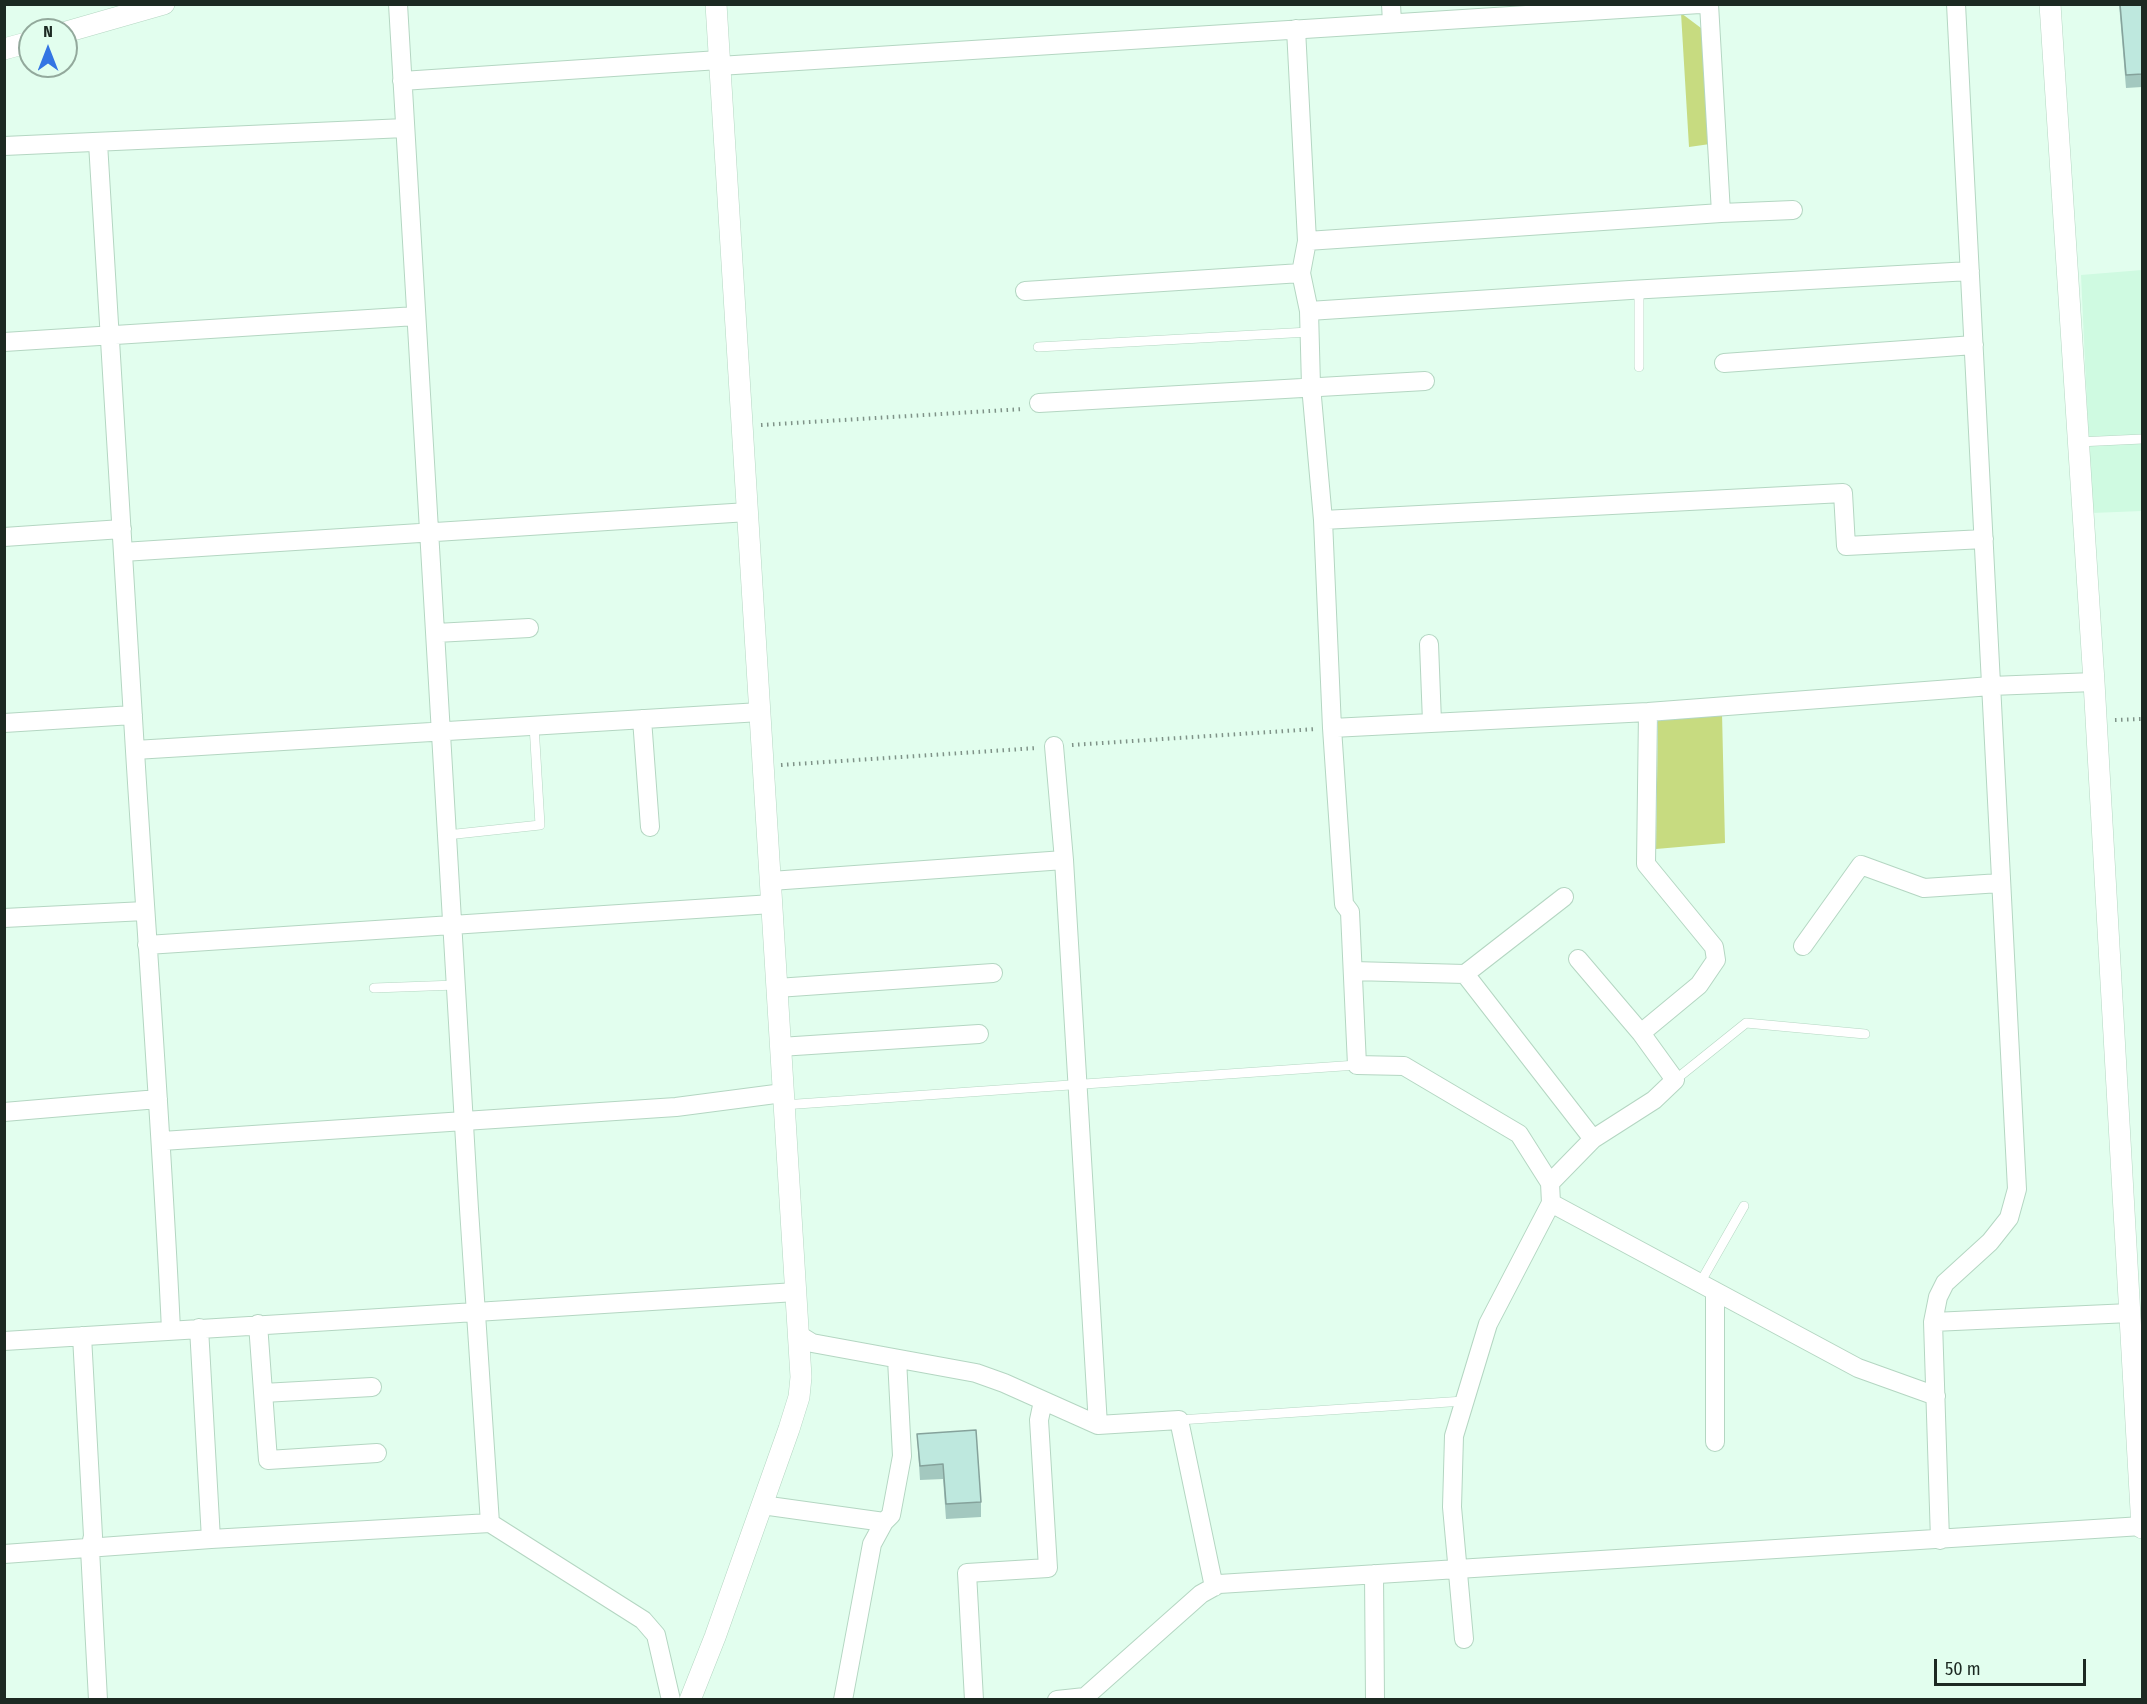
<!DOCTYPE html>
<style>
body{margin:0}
#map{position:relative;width:2147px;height:1704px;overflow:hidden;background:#e2feee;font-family:"Fira Sans Condensed",sans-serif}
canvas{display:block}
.frame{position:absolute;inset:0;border:6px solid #1c2922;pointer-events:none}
.north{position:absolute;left:18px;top:18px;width:60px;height:60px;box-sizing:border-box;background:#e2feee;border:2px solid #93a99c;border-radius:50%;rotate:0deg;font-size:16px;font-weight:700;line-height:24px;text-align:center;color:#1c2922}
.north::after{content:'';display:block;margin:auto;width:21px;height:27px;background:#3475e3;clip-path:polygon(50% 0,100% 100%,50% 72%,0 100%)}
.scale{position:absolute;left:1934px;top:1659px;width:152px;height:27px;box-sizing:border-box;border:3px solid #1c2922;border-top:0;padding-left:8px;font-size:18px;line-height:21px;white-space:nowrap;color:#1c2922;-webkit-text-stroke:4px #e2feee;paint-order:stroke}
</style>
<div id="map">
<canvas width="2147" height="1704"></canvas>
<div class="frame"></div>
<div class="north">N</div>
<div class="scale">50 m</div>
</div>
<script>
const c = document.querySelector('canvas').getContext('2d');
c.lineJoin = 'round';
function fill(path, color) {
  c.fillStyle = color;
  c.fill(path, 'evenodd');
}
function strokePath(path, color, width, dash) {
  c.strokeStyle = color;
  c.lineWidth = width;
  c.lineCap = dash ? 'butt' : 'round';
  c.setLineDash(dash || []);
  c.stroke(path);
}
const built = new Path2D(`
 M 2142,270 L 2142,511 L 2092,513 L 2081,275 Z`);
const green = new Path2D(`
 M 1681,13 L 1701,28 L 1710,144 L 1689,147 Z
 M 1722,713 L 1725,843 L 1656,849 L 1658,717 Z`);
const path = new Path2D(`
 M 761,425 L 1023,409
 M 2115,720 L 2142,719
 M 1072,745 L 1316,729
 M 781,765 L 1037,748`);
const service = new Path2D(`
 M 1038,347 L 1309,332
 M 1639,367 L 1639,289
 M 2078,442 L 2142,439
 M 447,835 L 540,825 L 534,725
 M 374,988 L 456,985
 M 1675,1080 L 1746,1023 L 1865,1034
 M 783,1105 L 1357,1065
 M 1700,1283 L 1744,1206
 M 1179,1420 L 1464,1401`);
const minor = new Path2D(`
 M 398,4 L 469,1209 L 490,1523
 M 1391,4 L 1392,23
 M 1296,29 L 1307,241 L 1301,273 L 1309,311 L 1311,386 L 1323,520 L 1332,728 L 1344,904 L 1350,912 L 1357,1065 L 1404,1066 L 1519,1134 L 1550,1183
 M 719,66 L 1700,4
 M 402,81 L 719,60
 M 98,143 C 112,345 122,548 135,751 C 147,944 162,1137 171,1330
 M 4,146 L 405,128
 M 1721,213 L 1793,210
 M 1307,241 L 1721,213 L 1709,4
 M 1025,291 L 1301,273
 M 1309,311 L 1630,290 L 1970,271
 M 4,342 L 416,316
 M 1724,363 L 1974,345
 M 1039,403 L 1425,381
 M 1323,520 L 1843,493 L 1846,546 L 1984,539
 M 4,537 L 122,529
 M 123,552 L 748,512
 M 436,633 L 529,628
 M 1429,644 L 1432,722
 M 642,719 L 650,827
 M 4,723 L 133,715
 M 1332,728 L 1648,712 L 1991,686 L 2094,682
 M 1054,746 L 1064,860 L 1098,1425
 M 135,750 L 760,712
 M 771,881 L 1064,860
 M 4,918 L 145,911
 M 147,945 L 772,904
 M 1803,946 L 1861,865 L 1924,888 L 2000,883
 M 1578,959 L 1641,1033 L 1675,1080 L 1654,1100 L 1593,1139
 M 1353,971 L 1465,974 L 1593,1139 L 1550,1183 L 1551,1203 L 1488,1324 L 1454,1436 L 1452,1507 L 1464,1639
 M 1465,974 L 1564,897
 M 777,988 L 993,973
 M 1641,1033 L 1699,985 L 1716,960 L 1714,947 L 1646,864 L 1648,712
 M 780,1047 L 979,1034
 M 4,1112 L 158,1099
 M 162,1141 L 676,1107 L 783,1093
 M 1551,1203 L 1858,1368 L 1936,1396
 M 1715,1291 L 1715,1442
 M 1933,1322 L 2130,1313
 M 258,1324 L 268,1460 L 377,1453
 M 199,1328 L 211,1539
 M 799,1335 L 812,1343 L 976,1373 L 1004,1383 L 1098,1425 L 1179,1420 L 1214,1587
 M 82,1336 L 93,1536 L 90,1549 L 98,1700
 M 4,1341 C 268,1324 532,1310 796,1292
 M 263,1393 L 372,1387
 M 762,1505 L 884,1522
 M 1940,1540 L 1933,1322 L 1938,1297 L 1945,1283 L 1990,1242 L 2009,1218 L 2017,1189 L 1956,4
 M 4,1554 L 211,1539 L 490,1523 L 643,1620 L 656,1635 L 671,1700
 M 1374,1574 L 1375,1700
 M 843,1700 L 872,1544 L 884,1522 L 891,1515 L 902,1456 L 897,1359
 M 974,1700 L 967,1573 L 1048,1568 L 1039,1420 L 1043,1401
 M 1057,1700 L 1085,1697 L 1201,1594 L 1219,1584 L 2142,1526`);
const tertiary = new Path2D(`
 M 2050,4 L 2094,682 L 2142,1528
 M 66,32 L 164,4
 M 4,49 L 30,42
 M 690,1700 L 715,1637 L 789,1429 L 799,1397 L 801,1377 L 716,4`);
const wall = new Path2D(`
 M 2119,4 L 2142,4 L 2142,87 L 2126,88 Z
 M 917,1434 L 981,1502 L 981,1517 L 946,1519 L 943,1479 L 920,1480 Z`);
const building = new Path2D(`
 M 2120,4 L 2142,4 L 2142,74 L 2126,75 Z
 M 976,1430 L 981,1502 L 946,1504 L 943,1464 L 920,1466 L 917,1434 Z`);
fill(built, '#cffae1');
fill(green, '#c7db80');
strokePath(service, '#b4d6c2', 10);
strokePath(minor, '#b4d6c2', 20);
strokePath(tertiary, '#b4d6c2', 22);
strokePath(path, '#7f9388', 4, [1.5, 4.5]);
strokePath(service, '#fff', 9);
strokePath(minor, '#fff', 18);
strokePath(tertiary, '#fff', 21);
fill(wall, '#a3c8bf');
fill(building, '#bee8de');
strokePath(building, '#85a29b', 1.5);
</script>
